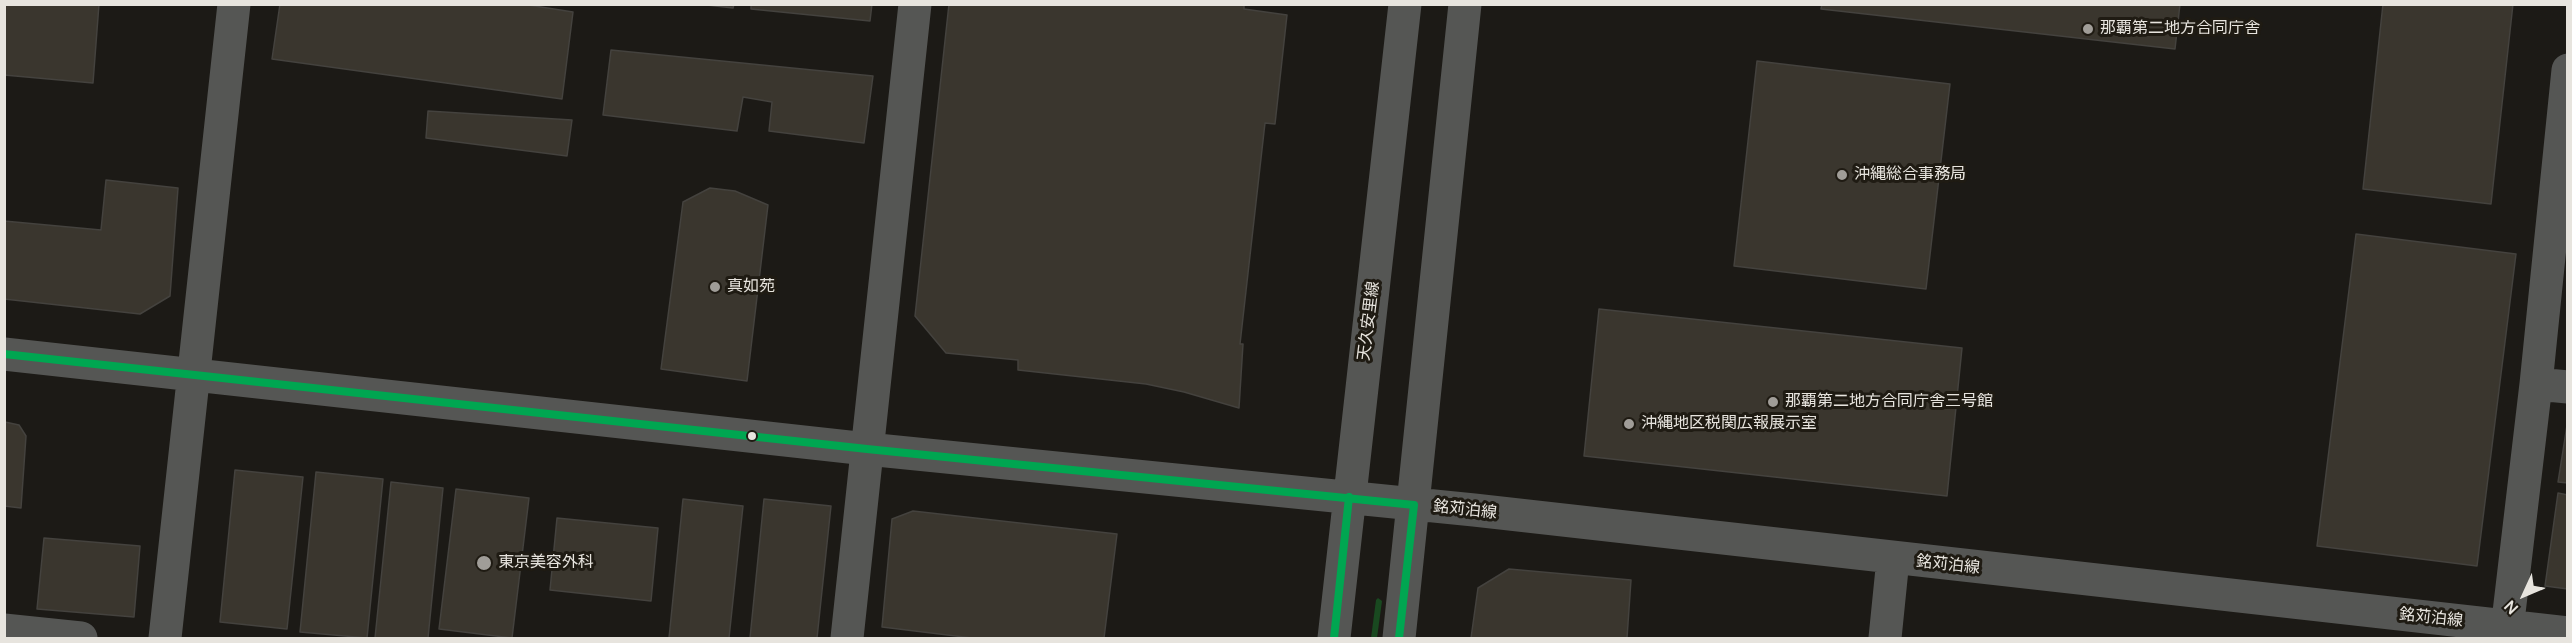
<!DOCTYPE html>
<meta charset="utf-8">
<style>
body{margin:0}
#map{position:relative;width:2572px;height:643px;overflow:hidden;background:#1c1a16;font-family:Manrope,sans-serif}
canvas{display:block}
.frame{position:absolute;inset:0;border:6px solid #e7e4de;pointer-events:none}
.north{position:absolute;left:2494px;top:565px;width:60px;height:60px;-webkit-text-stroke:4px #1f1b13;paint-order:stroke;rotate:226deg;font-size:16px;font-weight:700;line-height:24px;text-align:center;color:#e7e4de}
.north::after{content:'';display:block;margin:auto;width:21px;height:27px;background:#e7e4de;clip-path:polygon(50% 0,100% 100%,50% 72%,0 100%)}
</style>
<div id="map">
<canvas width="2572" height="643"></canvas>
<div class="frame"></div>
<div class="north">N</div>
</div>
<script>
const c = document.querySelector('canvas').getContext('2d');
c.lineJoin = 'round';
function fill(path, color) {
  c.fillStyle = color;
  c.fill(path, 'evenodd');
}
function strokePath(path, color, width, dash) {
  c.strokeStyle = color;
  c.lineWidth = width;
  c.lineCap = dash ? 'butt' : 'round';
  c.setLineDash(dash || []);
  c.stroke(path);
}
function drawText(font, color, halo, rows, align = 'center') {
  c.font = font + ' Manrope,"Noto Sans JP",sans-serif';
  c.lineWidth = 6;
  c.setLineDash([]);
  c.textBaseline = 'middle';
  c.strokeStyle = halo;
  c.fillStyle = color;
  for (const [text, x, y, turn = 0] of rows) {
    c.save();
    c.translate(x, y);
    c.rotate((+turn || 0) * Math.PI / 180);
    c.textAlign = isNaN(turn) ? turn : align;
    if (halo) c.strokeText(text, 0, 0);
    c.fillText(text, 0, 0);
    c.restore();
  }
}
const forest = new Path2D(`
 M 1378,598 L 1382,601 L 1377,638 L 1371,638 L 1376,600 Z`);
const building = new Path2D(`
 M 4,4 L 99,4 L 93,83 L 4,75 Z
 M 280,4 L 522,4 L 573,12 L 562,99 L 272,59 Z
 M 698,4 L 734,4 L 733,8 Z
 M 751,4 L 872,4 L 870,21 L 751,9 Z
 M 949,4 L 1244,4 L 1244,9 L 1287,15 L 1275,124 L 1265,123 L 1240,344 L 1243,344 L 1239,408 L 1184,392 L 1146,384 L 1018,370 L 1018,360 L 946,353 L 915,316 Z
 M 1822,4 L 2180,4 L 2175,49 L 1821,9 Z
 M 2383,4 L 2513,4 L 2491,204 L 2363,189 Z
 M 611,50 L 873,76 L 864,143 L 769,131 L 772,102 L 743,97 L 737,131 L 603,115 Z
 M 1757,61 L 1950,84 L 1926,289 L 1734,266 Z
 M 428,111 L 572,120 L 567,156 L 426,138 Z
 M 106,180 L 178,188 L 170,296 L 140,314 L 4,299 L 4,221 L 101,230 Z
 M 710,188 L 735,191 L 768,205 L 747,381 L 661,369 L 683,202 Z
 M 2356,234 L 2516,254 L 2477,566 L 2317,546 Z
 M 1599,309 L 1962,348 L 1947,496 L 1584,456 Z
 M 2568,419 L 2568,483 L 2558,482 Z
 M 5,422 L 19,425 L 26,436 L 21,508 L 4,506 Z
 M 235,470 L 303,477 L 287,629 L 220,622 Z
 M 316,472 L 383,479 L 367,638 L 300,632 Z
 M 391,482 L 443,488 L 428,638 L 375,638 Z
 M 456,489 L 529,498 L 512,638 L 439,629 Z
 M 2558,493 L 2568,495 L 2568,589 L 2545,586 Z
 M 683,499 L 743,506 L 729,638 L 669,638 Z
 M 764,499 L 831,506 L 817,638 L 750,638 Z
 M 913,511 L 1117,534 L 1104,638 L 972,638 L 882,627 L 892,519 Z
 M 557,518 L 658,528 L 651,601 L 550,590 Z
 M 44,538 L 140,546 L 134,617 L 37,609 Z
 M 1509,569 L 1631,580 L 1627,638 L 1471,638 L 1478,588 Z`);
const minor = new Path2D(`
 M 4,354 L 867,449 L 1474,510 L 2568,633
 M 2536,384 L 2568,387
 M 4,630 L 81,638
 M 165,638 L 234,4
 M 847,638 L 915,4
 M 1334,638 L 1405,4
 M 1399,638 L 1465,4
 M 1885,638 L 1893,559
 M 2506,638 L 2536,384 L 2568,70`);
const bus1 = new Path2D(`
 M 4,354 L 867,449 L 1414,505 L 1399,638
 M 1334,638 L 1349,497`);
const markers = [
 [2088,29,6,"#a09d98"],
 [1842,175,6,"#a09d98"],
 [715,287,6,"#a09d98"],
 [1773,402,6,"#a09d98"],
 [1629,424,6,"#a09d98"],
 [752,436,5,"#e7e4de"],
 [484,563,8,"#a09d98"]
];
const poiNames = [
 ["那覇第二地方合同庁舎",2100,29],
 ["沖縄総合事務局",1854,175],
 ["真如苑",727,287],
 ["那覇第二地方合同庁舎三号館",1785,402],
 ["沖縄地区税関広報展示室",1641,424],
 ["東京美容外科",498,563]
];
const streetNames = [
 ["天久安里線",1369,321,-83],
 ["銘苅泊線",1465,510,6],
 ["銘苅泊線",1948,565,6],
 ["銘苅泊線",2431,618,6]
];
fill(forest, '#194920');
fill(building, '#3a362e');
strokePath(building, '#44423e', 1.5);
strokePath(minor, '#555654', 33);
strokePath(bus1, '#00a651', 8);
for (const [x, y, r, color] of markers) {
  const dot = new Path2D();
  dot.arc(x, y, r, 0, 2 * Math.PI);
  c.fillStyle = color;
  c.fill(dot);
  strokePath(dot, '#1f1b13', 2);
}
drawText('16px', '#e7e4de', '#1f1b13', poiNames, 'left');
drawText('16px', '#e7e4de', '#1f1b13', streetNames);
</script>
